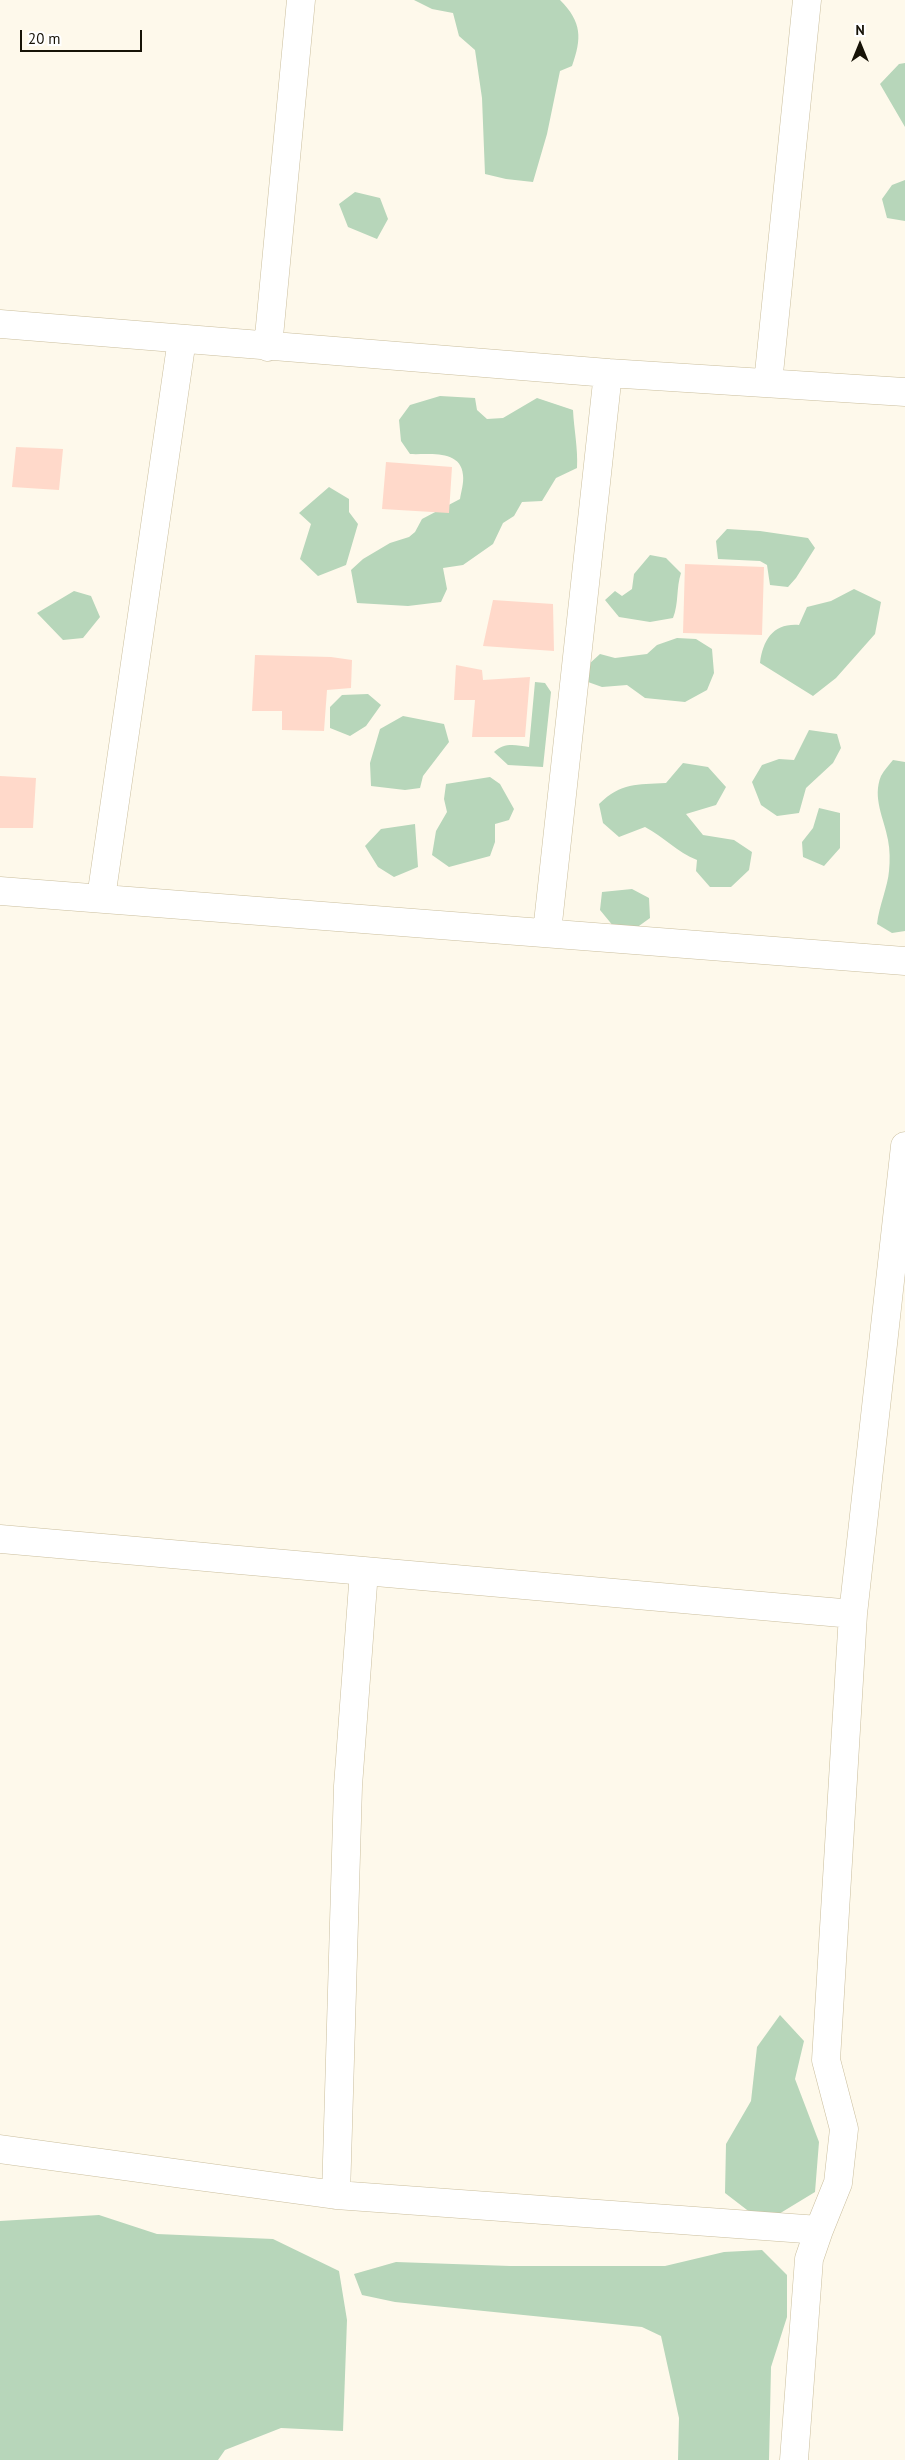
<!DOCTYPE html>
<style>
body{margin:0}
#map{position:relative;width:905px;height:2460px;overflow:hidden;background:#fef9eb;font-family:"PT Sans",sans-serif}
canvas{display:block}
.north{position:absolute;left:835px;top:20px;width:50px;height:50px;-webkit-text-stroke:4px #fff;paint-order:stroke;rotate:0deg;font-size:14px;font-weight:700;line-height:20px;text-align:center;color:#171307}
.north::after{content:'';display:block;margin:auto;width:18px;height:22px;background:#171307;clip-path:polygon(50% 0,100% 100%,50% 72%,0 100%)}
.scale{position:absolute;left:20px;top:30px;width:122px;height:22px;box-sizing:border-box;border:2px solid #171307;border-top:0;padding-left:6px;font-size:15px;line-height:18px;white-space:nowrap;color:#171307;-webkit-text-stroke:4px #fff;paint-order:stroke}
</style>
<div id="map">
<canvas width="905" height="2460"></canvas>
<div class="north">N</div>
<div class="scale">20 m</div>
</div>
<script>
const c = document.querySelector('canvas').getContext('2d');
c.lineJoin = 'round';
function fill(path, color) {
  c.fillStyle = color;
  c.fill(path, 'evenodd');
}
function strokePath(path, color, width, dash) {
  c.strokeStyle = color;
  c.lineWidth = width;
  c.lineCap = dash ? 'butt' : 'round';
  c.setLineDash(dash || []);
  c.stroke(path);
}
const green = new Path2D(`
 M 414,0 L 560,0 C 582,22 582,38 572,66 L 560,71 L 547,134 L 533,182 L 506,179 L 485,174 L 482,98 L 475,50 L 459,36 L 453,13 L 432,9 Z
 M 905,63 L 905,127 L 880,84 L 899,64 Z
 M 905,180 L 905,221 L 887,218 L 882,199 L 892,185 Z
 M 355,192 L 380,198 L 388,219 L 377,239 L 348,227 L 339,204 Z
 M 440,396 L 475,398 L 477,410 L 487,419 L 503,418 L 537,398 L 573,410 C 574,430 578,448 577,468 L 556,478 L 542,501 L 522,502 L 514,516 L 503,523 L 493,544 L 463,565 L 443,568 L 447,589 L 441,602 L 408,606 L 357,603 L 351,570 L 363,559 L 390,543 L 409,537 L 415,532 L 422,519 L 460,499 C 461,492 464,483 463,475 C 461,449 428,455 410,454 L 401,441 L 399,420 L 410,405 Z
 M 329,487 L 349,499 L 349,512 L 358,524 L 346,565 L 318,576 L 300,559 L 311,524 L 299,513 Z
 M 727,529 L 760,531 L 808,538 L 815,548 L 796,578 L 788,587 L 770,585 L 767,565 L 760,561 L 718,559 L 716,541 Z
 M 650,555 L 666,558 L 681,573 C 676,588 679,603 673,618 L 650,622 L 619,617 L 605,600 L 615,591 L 622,596 L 632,589 L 634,574 Z
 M 854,589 L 881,602 L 875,634 L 836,678 L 813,696 L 760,663 C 763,639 774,623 799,625 L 807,607 L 831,601 Z
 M 74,591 L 91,596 L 100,617 L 83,638 L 63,640 L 37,613 Z
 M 677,638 L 696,639 L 712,649 L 714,673 L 707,690 L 685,702 L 645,698 L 627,685 L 602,687 L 588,682 L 589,664 L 600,654 L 615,658 L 647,654 L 657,645 Z
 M 535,682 L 545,683 L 551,692 L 543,767 L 508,765 L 494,752 C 504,742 516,745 529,747 Z
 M 368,694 L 381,705 L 366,726 L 350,736 L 330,728 L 330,707 L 342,695 Z
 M 403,716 L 444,724 L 449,742 L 423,776 L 420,788 L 405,790 L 371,786 L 370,763 L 380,729 Z
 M 809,730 L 837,734 L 841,748 L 833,763 L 806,788 L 799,813 L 777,816 L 761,805 L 752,782 L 762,765 L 779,759 L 794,760 Z
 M 893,760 L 905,762 L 905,931 L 892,933 L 877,924 C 879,906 888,886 889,871 C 890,861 890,850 888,840 C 884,818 872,798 881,776 C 884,770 889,765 893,760 Z
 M 683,763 L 708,767 L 726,787 L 716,805 L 686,814 L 703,835 L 734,840 L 752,852 L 749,870 L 731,887 L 710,887 L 696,871 L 697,860 C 677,852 664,837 645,827 L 619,837 L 603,823 L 599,804 C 622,782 636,785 666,783 Z
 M 490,777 L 500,784 L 514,809 L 509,820 L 495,824 L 495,842 L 490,856 L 449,867 L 432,855 L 436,831 L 447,812 L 444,799 L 446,784 Z
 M 819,808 L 840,813 L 840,848 L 824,866 L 803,857 L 802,842 L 813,828 Z
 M 415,824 L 418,867 L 394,877 L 378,867 L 365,846 L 381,829 Z
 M 632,889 L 649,898 L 650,918 L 632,931 L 614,927 L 600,910 L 602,892 Z
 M 780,2015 L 804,2041 L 795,2079 L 819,2142 L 815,2192 L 764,2223 L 725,2193 L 726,2144 L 751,2101 L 757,2047 Z
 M 99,2215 L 157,2234 L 273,2239 L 339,2271 L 347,2320 L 343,2431 L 281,2428 L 225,2450 L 218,2460 L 0,2460 L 0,2221 Z
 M 762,2250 L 787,2275 L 787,2317 L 771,2367 L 769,2460 L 678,2460 L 679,2418 L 661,2336 L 642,2327 L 395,2302 L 362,2295 L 354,2274 L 396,2262 L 510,2266 L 665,2266 L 724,2252 Z`);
const building = new Path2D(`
 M 16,447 L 63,449 L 59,490 L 12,487 Z
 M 386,462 L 452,467 L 449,513 L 382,509 Z
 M 685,564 L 764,567 L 762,635 L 683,633 Z
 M 493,600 L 553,604 L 554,651 L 483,646 Z
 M 255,655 L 331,657 L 352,660 L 351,688 L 327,690 L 324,731 L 282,730 L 282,711 L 252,711 Z
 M 456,665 L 482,670 L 483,680 L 530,677 L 525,737 L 472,737 L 475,700 L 454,700 Z
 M 0,776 L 36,778 L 33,828 L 0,828 Z`);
const street = new Path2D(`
 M 0,324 L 608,373 L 905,392
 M 268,347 L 301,0
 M 768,383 L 807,0
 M 0,891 L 905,961
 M 101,898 L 182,339
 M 547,932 L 608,373
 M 0,1539 L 853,1614
 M 0,2149 L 336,2195 L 819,2230
 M 336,2195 L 348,1786 L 364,1571
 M 794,2460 L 809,2259 L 819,2230 L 838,2183 L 844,2129 L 826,2060 L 853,1614 L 905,1146`);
fill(green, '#b7d6ba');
fill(building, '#ffd9ca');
strokePath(street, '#cabe9d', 29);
strokePath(street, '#fff', 28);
</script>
